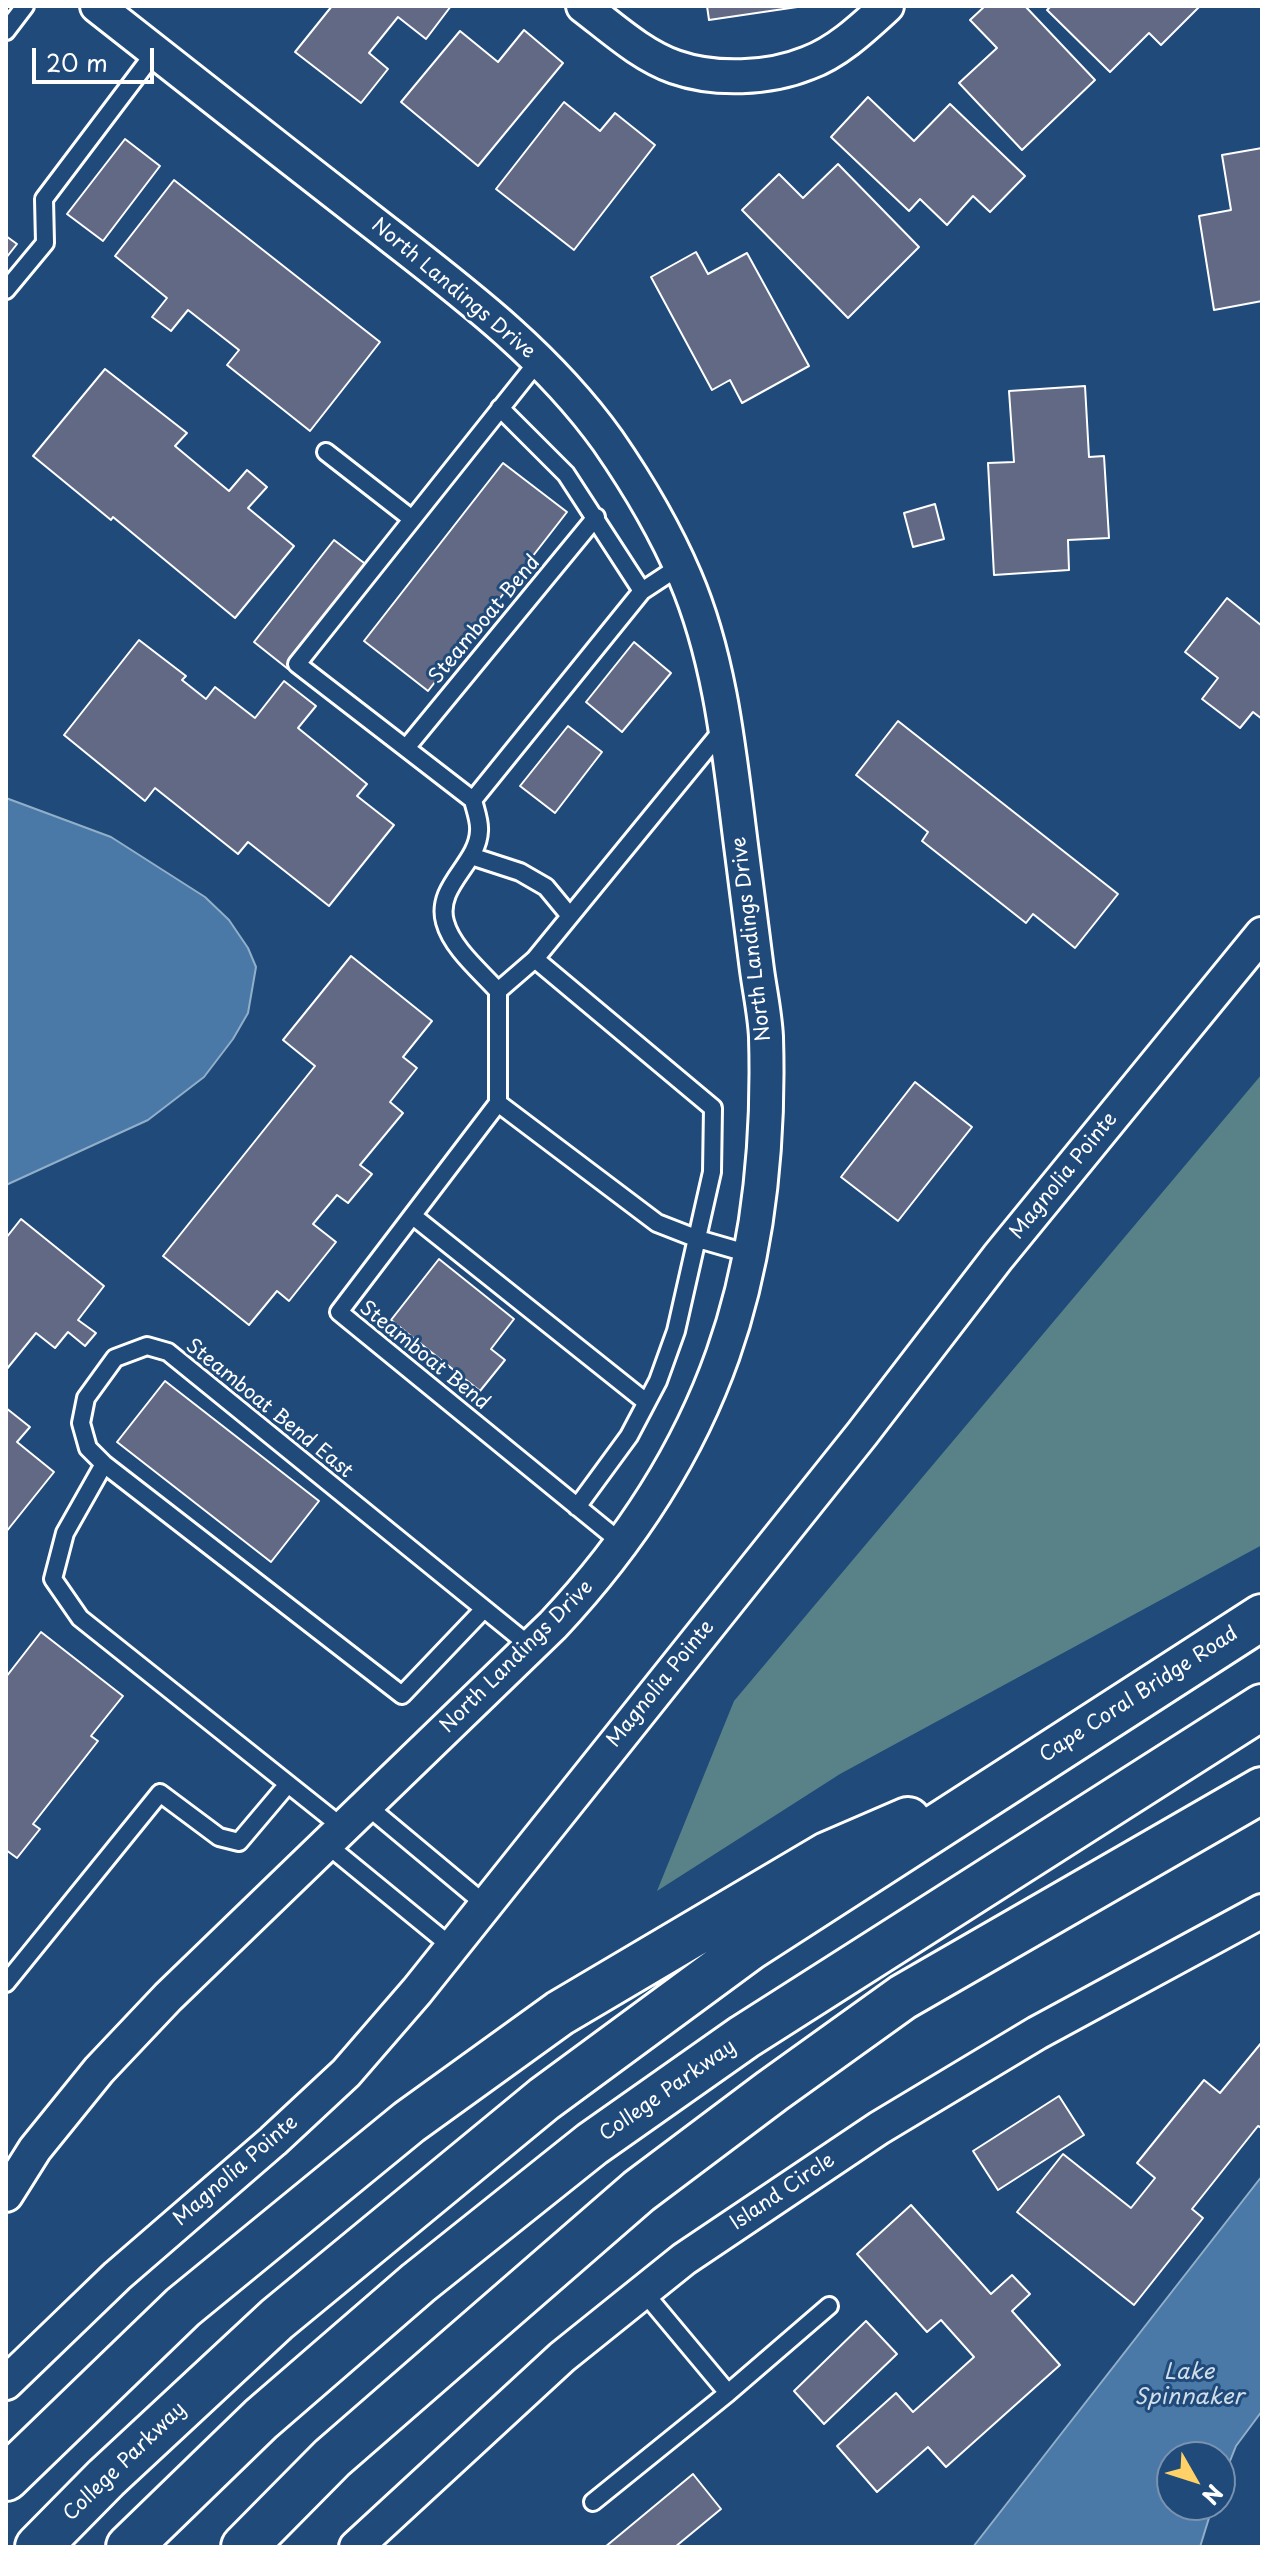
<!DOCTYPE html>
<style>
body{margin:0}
#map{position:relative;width:1268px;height:2553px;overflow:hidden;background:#1f4a7a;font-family:"Playpen Sans",sans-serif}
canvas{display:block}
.frame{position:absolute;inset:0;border:8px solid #fff;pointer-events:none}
.north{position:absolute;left:1156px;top:2441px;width:80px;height:80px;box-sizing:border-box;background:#1f4a7a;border:2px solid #7992af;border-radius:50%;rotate:129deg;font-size:22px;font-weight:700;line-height:32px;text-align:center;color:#fff}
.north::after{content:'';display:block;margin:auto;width:28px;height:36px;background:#ffd166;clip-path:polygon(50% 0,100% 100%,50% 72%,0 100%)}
.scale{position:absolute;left:32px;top:48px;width:122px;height:36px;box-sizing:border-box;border:4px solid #fff;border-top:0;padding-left:10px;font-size:24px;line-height:28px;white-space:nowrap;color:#fff;-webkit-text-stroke:6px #1f4a7a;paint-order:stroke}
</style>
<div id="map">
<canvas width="1268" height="2553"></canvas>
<div class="frame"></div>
<div class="north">N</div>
<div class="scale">20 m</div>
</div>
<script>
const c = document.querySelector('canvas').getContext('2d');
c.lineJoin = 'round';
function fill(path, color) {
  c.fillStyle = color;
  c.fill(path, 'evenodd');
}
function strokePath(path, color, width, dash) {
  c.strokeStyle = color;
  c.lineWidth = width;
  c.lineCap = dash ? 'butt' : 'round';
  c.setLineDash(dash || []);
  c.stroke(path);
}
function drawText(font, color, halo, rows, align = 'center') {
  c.font = font + ' "Playpen Sans",sans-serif';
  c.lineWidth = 6;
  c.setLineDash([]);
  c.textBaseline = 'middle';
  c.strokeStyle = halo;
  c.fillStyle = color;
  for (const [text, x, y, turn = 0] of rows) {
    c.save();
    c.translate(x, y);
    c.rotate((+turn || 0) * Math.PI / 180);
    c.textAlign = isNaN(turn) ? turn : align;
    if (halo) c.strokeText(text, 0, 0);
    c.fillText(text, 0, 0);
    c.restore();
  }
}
const green = new Path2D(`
 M 1262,1074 L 1262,1545 L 840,1774 L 657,1891 L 734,1701 Z`);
const water = new Path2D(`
 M 6,798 L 111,837 L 205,897 L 229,920 L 248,948 L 256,967 L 248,1013 L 233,1039 L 204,1077 L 148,1120 L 6,1185 Z
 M 1262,2176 L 1262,2411 L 1236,2446 L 1220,2486 L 1220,2457 L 1172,2457 L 1172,2505 L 1213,2505 L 1200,2547 L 973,2547 Z`);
const building = new Path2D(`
 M 332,6 L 451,6 L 426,39 L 398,17 L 369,53 L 388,69 L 361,103 L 295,52 Z
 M 707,6 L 804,6 L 709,20 Z
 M 985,6 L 1025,6 L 1095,80 L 1022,150 L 959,83 L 997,48 L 970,20 Z
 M 1051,6 L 1200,6 L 1161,45 L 1149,33 L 1110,72 L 1047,10 Z
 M 524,30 L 563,63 L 478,166 L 401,102 L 460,31 L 498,62 Z
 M 868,97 L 914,141 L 950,104 L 1025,176 L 990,212 L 973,196 L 947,225 L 920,199 L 909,211 L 831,137 Z
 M 564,102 L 600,131 L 615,113 L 655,145 L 574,250 L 496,189 Z
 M 125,139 L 160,166 L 103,241 L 67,214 Z
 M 1262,148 L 1262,301 L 1214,310 L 1199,216 L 1231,210 L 1222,155 Z
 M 838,164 L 919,247 L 848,318 L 742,210 L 779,174 L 803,198 Z
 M 174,180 L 380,342 L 310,431 L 227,365 L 239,350 L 188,310 L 171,331 L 152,317 L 167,298 L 115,256 Z
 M 6,236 L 17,244 L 6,258 Z
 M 696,252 L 708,274 L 747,253 L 809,366 L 742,403 L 730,380 L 712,390 L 651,277 Z
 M 105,369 L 187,433 L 175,446 L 229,491 L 247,470 L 267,487 L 248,508 L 294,546 L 235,618 L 113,517 L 111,520 L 33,456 Z
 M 1085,386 L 1089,457 L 1104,456 L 1109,538 L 1068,540 L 1069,570 L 994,575 L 988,463 L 1014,462 L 1009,391 Z
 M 503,463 L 567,512 L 428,691 L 364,641 Z
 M 935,504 L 944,539 L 913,547 L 904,513 Z
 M 334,540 L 368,566 L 288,669 L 254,642 Z
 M 1227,598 L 1262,626 L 1262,719 L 1253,712 L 1240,728 L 1202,699 L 1218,678 L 1185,652 Z
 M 139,640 L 186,676 L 182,680 L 206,699 L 215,687 L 255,718 L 284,681 L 316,706 L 298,728 L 367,784 L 357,796 L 394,825 L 329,906 L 248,842 L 238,854 L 155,788 L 145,801 L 64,735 Z
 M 634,642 L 671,673 L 622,732 L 586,702 Z
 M 898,721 L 1118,894 L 1075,948 L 1033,914 L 1026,923 L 922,841 L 928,832 L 856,775 Z
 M 568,726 L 602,752 L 555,813 L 520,786 Z
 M 351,956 L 432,1021 L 403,1057 L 417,1068 L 390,1102 L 403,1113 L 360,1165 L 372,1174 L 348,1203 L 337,1195 L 313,1224 L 336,1242 L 289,1301 L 277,1291 L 249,1325 L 163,1256 L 315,1066 L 283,1040 Z
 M 915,1082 L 972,1127 L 898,1221 L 841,1177 Z
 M 21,1219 L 104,1286 L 78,1320 L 96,1333 L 85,1346 L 68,1332 L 55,1348 L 36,1333 L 6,1370 L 6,1238 Z
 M 439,1259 L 514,1319 L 491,1349 L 505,1360 L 480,1391 L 391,1320 Z
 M 165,1381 L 319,1501 L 271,1562 L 117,1442 Z
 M 6,1408 L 30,1427 L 17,1442 L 54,1472 L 6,1532 Z
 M 41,1632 L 123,1696 L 91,1736 L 98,1741 L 33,1824 L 40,1829 L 17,1858 L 6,1850 L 6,1677 Z
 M 1262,2042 L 1262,2128 L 1258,2126 L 1192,2209 L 1203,2218 L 1134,2305 L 1017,2212 L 1063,2154 L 1131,2208 L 1155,2178 L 1137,2163 L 1204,2080 L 1220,2093 Z
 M 1059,2096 L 1084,2135 L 998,2190 L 973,2151 Z
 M 911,2205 L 991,2294 L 1012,2275 L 1030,2294 L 1012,2311 L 1060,2365 L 946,2467 L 928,2447 L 877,2492 L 837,2446 L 896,2393 L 913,2412 L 974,2357 L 941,2320 L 927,2332 L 857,2254 Z
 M 866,2321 L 897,2354 L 824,2424 L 794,2391 Z
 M 693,2474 L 721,2509 L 675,2547 L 605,2547 Z`);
const service = new Path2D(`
 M 6,31 L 25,6
 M 6,290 L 45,243 L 44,199 L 155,52
 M 539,360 L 297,664 L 473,800 L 642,591 L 680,566
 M 500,408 L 566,474 L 642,591
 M 326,452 L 412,519
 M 406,748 L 596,517
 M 473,800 C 475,809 480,821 479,831 C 478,864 435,886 445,922 C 452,948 480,971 498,991 L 498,1103 L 339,1312 L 623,1544
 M 471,856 L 520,872 L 546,887 L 570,916
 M 498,991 L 535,959
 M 498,1103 L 657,1223 L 698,1239 L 750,1254
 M 413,1216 L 646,1402
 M 104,1464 L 65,1533 L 53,1579 L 80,1618 L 342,1827
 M 577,1507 L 629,1436 L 658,1381 L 676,1331 L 712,1172 L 713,1108 L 535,959 L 724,728
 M 484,1609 L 402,1695 L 104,1464 L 88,1448 L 81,1423 L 86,1398 L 115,1358 L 147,1346 L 168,1352 L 530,1646
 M 366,1805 L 487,1906
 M 325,1843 L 452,1947
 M 6,1983 L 160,1793 L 219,1837 L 239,1842 L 288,1784
 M 728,2393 L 829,2306
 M 593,2502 L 728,2393 L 642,2290`);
const minor = new Path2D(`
 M 583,6 C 612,28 641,55 675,67 C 715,81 769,79 808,63 C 838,52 864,27 887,6
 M 6,2195 L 35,2149 L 99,2070 L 168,1997 L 553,1625 C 715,1452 773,1273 766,1037 C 765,1015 760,992 757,970 C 752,931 747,892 742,853 C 730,761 722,663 685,577 C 665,530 637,483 608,441 C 543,350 453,285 366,217 C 276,147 186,76 97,6
 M 6,2383 L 117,2276 L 273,2141 L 346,2073 L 417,1991 L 862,1434 L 998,1257 L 1262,934
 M 356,2547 L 562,2357 L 684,2259 L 879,2128 L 1037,2033 L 1262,1911`);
const primary = new Path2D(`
 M 6,2478 L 183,2307 L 409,2122 L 560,2013 L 827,1855 L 908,1820
 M 38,2547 L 106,2478 L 277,2319 L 544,2099 L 749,1948 L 1262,1617
 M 129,2547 L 261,2419 L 418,2283 L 592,2144 L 744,2037 L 1262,1707
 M 244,2547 L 332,2458 L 463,2344 L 639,2191 L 772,2091 L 903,1997 L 1262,1790`);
const streetNames = [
 ["North Landings Drive",453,289,40],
 ["Steamboat Bend",485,620,-50],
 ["North Landings Drive",752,939,-97],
 ["Magnolia Pointe",1064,1176,-51],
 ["Steamboat Bend",424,1356,39],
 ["Steamboat Bend East",269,1409,39],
 ["North Landings Drive",517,1657,-45],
 ["Magnolia Pointe",661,1684,-51],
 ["Cape Coral Bridge Road",1139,1695,-33],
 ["College Parkway",668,2091,-35],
 ["Magnolia Pointe",236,2171,-41],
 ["Island Circle",783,2192,-34],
 ["College Parkway",125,2462,-44]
];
const waterNames = [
 ["Lake",1189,2373],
 ["Spinnaker",1189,2398]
];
fill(green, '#598288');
fill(water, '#4a79a7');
strokePath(water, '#92afca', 2);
fill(building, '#626985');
strokePath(building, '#fff', 2);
strokePath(service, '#fff', 22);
strokePath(minor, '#fff', 38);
strokePath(primary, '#fff', 50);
strokePath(service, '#1f4a7a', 16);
strokePath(minor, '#1f4a7a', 32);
strokePath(primary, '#1f4a7a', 44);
drawText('20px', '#fff', '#1f4a7a', streetNames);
drawText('italic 22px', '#d2dee9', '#1f4a7a', waterNames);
</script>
